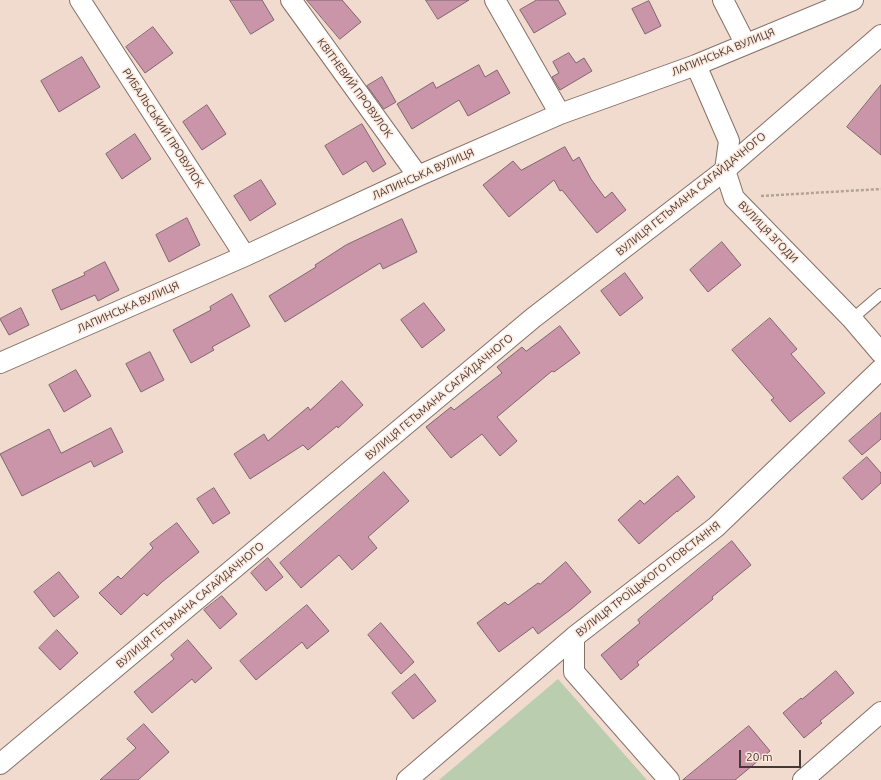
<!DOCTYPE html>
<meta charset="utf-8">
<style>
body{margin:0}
#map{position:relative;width:881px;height:780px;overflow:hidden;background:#f1dace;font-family:Ubuntu,sans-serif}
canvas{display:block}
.scale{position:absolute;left:739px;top:750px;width:62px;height:18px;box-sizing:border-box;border:2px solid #433a35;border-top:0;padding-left:5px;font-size:12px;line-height:14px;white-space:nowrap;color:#433a35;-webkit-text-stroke:3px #fee7db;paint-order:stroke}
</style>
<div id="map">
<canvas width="881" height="780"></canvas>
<div class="scale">20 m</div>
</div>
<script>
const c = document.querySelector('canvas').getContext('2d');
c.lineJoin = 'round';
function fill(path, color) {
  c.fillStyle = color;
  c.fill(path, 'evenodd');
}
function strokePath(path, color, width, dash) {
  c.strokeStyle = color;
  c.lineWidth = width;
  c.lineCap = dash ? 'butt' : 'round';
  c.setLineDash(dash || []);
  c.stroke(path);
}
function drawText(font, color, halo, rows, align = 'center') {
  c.font = font + ' Ubuntu,sans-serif';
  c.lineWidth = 3;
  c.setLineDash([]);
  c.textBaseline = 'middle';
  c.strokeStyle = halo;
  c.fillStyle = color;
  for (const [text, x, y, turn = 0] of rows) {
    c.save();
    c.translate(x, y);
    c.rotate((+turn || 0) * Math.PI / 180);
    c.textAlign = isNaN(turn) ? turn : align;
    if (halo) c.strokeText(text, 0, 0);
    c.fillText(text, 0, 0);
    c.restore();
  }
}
const green = new Path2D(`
 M 558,679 L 647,780 L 439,780 Z`);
const building = new Path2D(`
 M 230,0 L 262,0 L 274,20 L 251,34 Z
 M 307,0 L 342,0 L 361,22 L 340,39 Z
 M 426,0 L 469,0 L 438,19 Z
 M 537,0 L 558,0 L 566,14 L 534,33 L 520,10 Z
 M 649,1 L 661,26 L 645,34 L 632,9 Z
 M 153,27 L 173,53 L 145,73 L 126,47 Z
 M 569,53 L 576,63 L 584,58 L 592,71 L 560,90 L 552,77 L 559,73 L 553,62 Z
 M 82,57 L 100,87 L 59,112 L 41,81 Z
 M 479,65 L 485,77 L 497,70 L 510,93 L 468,116 L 459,100 L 412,129 L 397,104 L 433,82 L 436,88 Z
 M 382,77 L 396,102 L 384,109 L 367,86 Z
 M 881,85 L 881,155 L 847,127 Z
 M 207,105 L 226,134 L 202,150 L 183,122 Z
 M 362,124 L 386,164 L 373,172 L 366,161 L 343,175 L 325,146 Z
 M 135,134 L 151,159 L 122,179 L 106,154 Z
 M 565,147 L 573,161 L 579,157 L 591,179 L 605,198 L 612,192 L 626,210 L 597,233 L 562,190 L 560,191 L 554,180 L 509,217 L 483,185 L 513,161 L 521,170 Z
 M 261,180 L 276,204 L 250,221 L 234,196 Z
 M 187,218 L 200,245 L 169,262 L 156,235 Z
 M 402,219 L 417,252 L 383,269 L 380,263 L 285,322 L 269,296 L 316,267 L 315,265 L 346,245 Z
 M 722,242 L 741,265 L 708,292 L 690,270 Z
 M 105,262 L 119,290 L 98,301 L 95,295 L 61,310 L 52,290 L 85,275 L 84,273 Z
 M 625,273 L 643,298 L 620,316 L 601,291 Z
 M 232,294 L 250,326 L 212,347 L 214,350 L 191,363 L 173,330 L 211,310 L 210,307 Z
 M 424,303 L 445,330 L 422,348 L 401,320 Z
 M 21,308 L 29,325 L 9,335 L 0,319 Z
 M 770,318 L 797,349 L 791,354 L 825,393 L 790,422 L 771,400 L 774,398 L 732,350 Z
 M 560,326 L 580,353 L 554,372 L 552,371 L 497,417 L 517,441 L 500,456 L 482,434 L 451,458 L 426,427 L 451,407 L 454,410 L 502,373 L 497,367 L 522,347 L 526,351 Z
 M 150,352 L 164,380 L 141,392 L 126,364 Z
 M 76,370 L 91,396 L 64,412 L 49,385 Z
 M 342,381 L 363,405 L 338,428 L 337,426 L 308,450 L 303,445 L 250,479 L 234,454 L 264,434 L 268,441 L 308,407 L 310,410 Z
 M 881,413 L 881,439 L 862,455 L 849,441 Z
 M 111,428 L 123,452 L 94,467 L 91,461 L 22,496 L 0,454 L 49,429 L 61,453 Z
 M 867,457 L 881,473 L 881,483 L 862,500 L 843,478 Z
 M 384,472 L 409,501 L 368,537 L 377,548 L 352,570 L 339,555 L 301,588 L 280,563 Z
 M 678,476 L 695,497 L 677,512 L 677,511 L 639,544 L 618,520 L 640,500 L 644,504 Z
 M 214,488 L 230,513 L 213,524 L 197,499 Z
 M 177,523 L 199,552 L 162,582 L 147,596 L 144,593 L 121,615 L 99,593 L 118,576 L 121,579 L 153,548 L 150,544 Z
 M 732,541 L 751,565 L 712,597 L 713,599 L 637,662 L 639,665 L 621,680 L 601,655 L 640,623 L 638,620 Z
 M 268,558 L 283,577 L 266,591 L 251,573 Z
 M 566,562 L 591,592 L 570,610 L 538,634 L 533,627 L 499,652 L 477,623 L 505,602 L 508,605 L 538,583 L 540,584 Z
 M 59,572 L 79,597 L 54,617 L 34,592 Z
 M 222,596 L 237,614 L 220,629 L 204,610 Z
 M 307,605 L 329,631 L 307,649 L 302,642 L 256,680 L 240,661 Z
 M 381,623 L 414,662 L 401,674 L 368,635 Z
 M 57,630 L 78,653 L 60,670 L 39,648 Z
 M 188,640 L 212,668 L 195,683 L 192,679 L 152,713 L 134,692 L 174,659 L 171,655 Z
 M 836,671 L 854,693 L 820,721 L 822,723 L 804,738 L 783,713 L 801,698 L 802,699 Z
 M 415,674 L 436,701 L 413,719 L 392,693 Z
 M 144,724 L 169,752 L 138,780 L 100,780 L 136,748 L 127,739 Z
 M 749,726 L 770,751 L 735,780 L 683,780 Z`);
const path = new Path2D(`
 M 761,196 L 881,189`);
const service = new Path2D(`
 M 852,319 L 881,294`);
const minor = new Path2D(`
 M 80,0 L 245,256
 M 291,0 L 418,176
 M 495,0 L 560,114
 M 723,0 L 745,43
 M 696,65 L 729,141 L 725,170 L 734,198 L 852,319 L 881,353
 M 0,363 L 245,256 L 418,176 L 560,114 L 696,65 L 853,0
 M 574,637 L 574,672 L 669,780
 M 0,764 L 533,318 L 725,170 L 881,35
 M 407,780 L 574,637 L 716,527 L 881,369
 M 803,780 L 881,712`);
const streetNames = [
 ["ЛАПИНСЬКА ВУЛИЦЯ",723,52,-22],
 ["КВІТНЕВИЙ ПРОВУЛОК",355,88,54],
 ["РИБАЛЬСЬКИЙ ПРОВУЛОК",163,128,57],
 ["ЛАПИНСЬКА ВУЛИЦЯ",423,174,-24],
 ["ВУЛИЦЯ ГЕТЬМАНА САГАЙДАЧНОГО",691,194,-39],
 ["ВУЛИЦЯ ЗГОДИ",768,232,46],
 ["ЛАПИНСЬКА ВУЛИЦЯ",128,307,-24],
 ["ВУЛИЦЯ ГЕТЬМАНА САГАЙДАЧНОГО",439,397,-40],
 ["ВУЛИЦЯ ТРОЇЦЬКОГО ПОВСТАННЯ",648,579,-38],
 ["ВУЛИЦЯ ГЕТЬМАНА САГАЙДАЧНОГО",190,605,-40]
];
fill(green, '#bbcdaf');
fill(building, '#cb95a9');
strokePath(building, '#7d676e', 1);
strokePath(service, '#857166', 12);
strokePath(minor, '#857166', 22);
strokePath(path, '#b4a299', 2.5, [3, 2]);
strokePath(service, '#fff', 10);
strokePath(minor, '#fff', 20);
drawText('11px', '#433a35', '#fee7db', streetNames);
</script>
